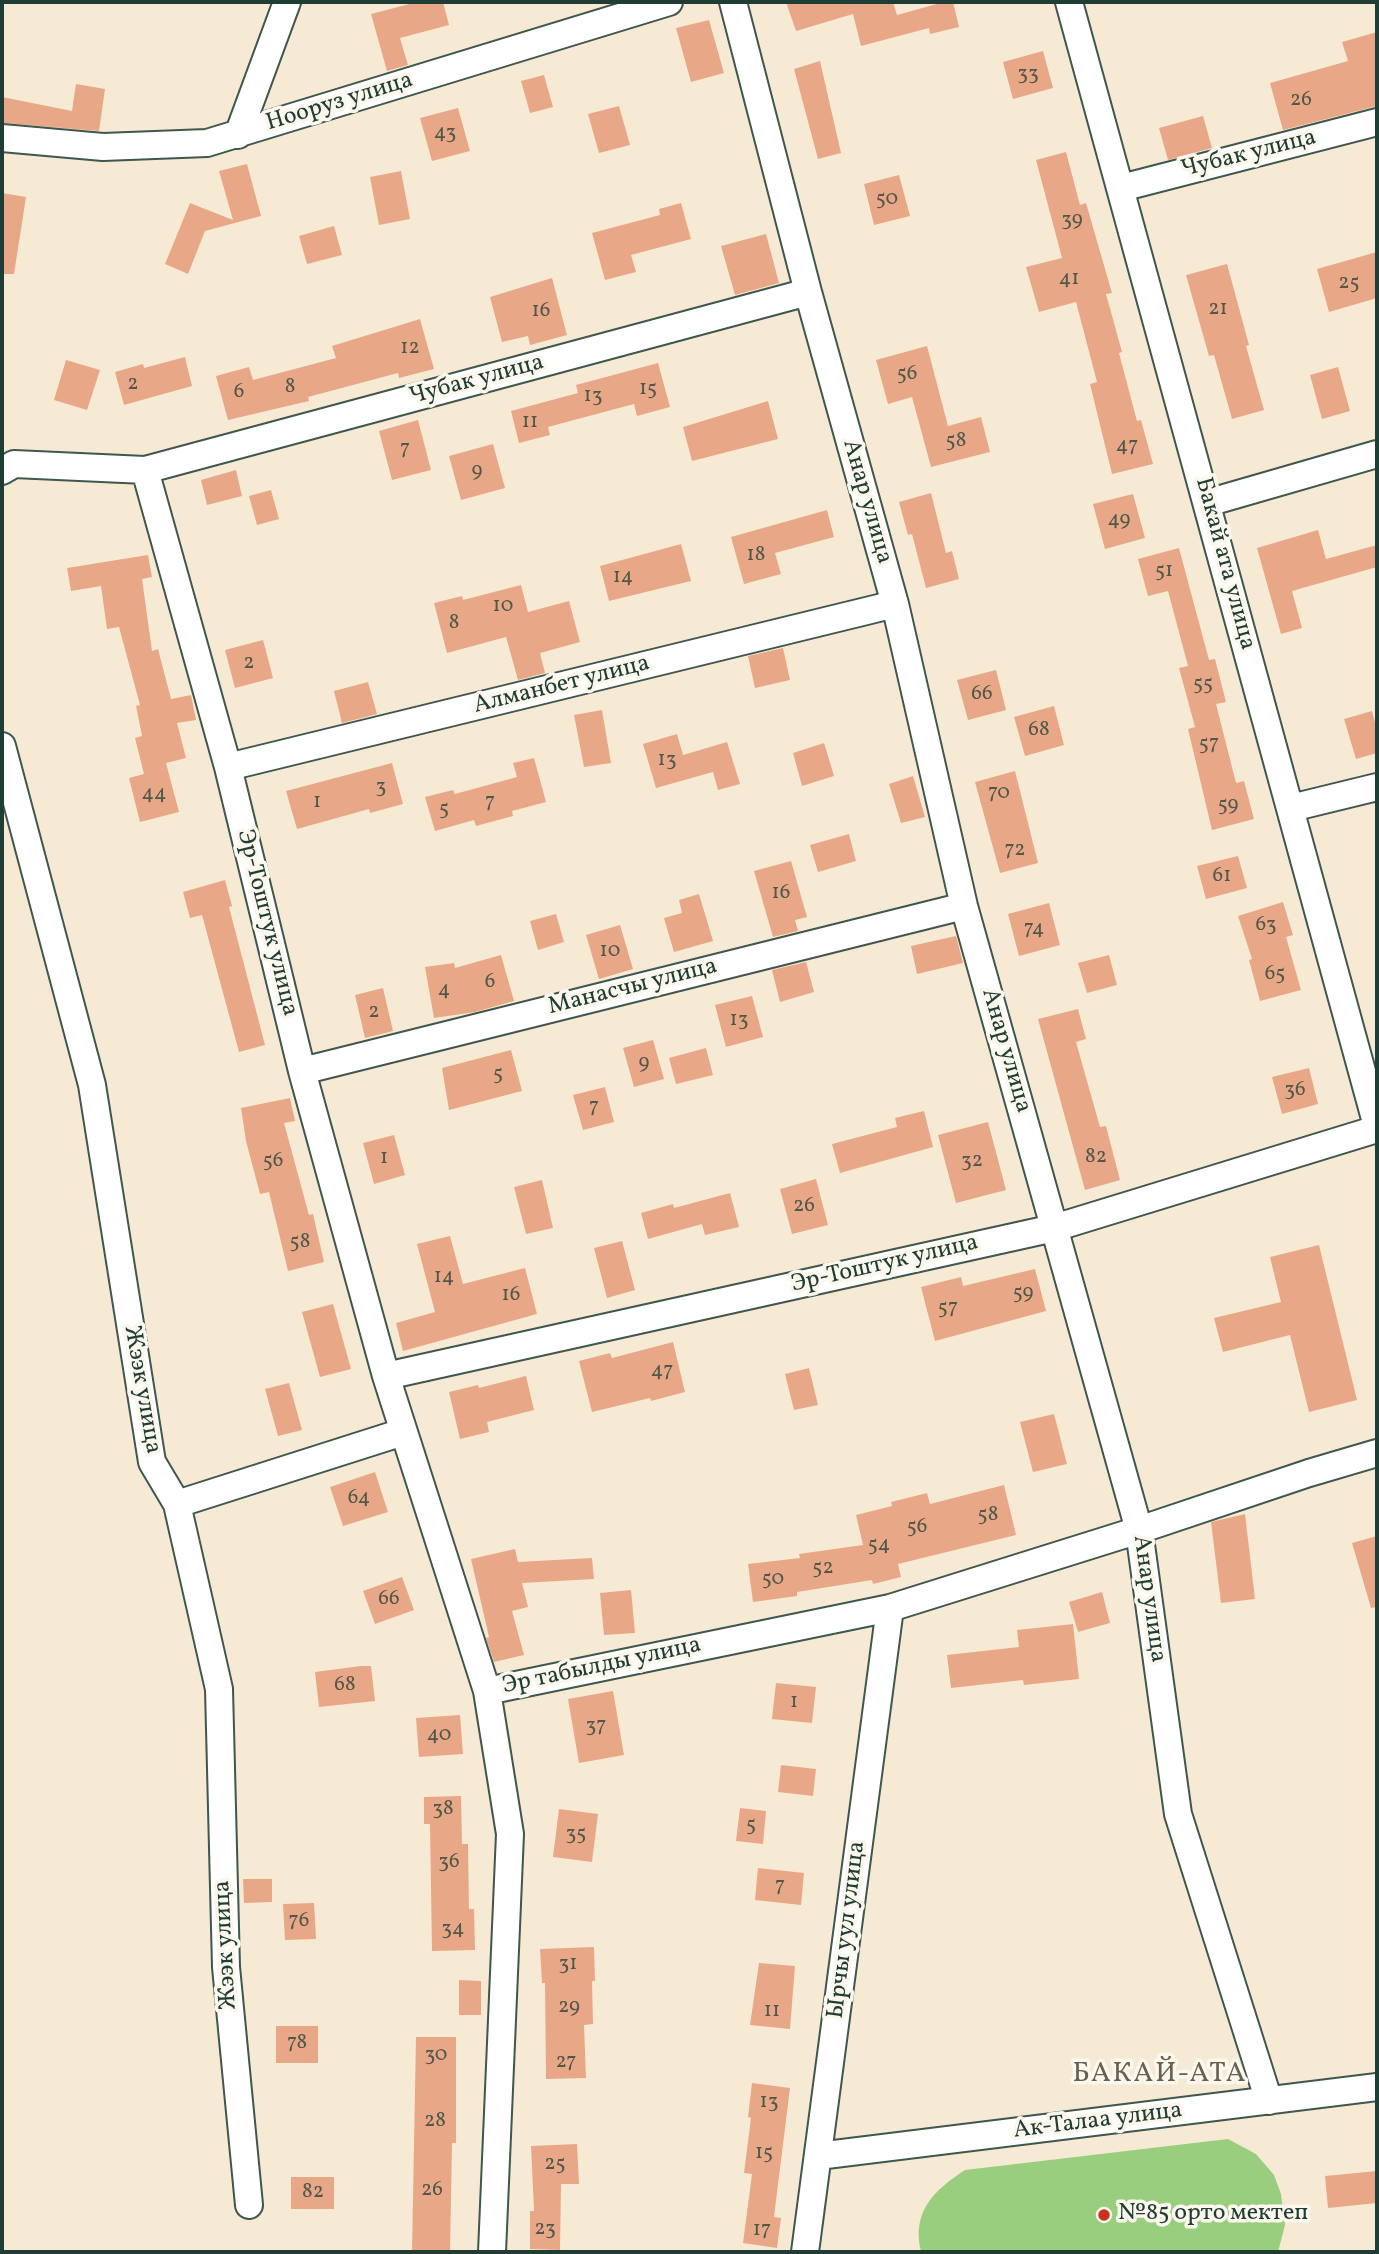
<!DOCTYPE html>
<meta charset="utf-8">
<style>
body{margin:0}
#map{position:relative;width:1379px;height:2254px;overflow:hidden;background:#f6ead5;font-family:Vollkorn,serif}
canvas{display:block}
.frame{position:absolute;inset:0;border:4px solid #1f3d34;pointer-events:none}
</style>
<div id="map">
<canvas width="1379" height="2254"></canvas>
<div class="frame"></div>
</div>
<script>
const c = document.querySelector('canvas').getContext('2d');
c.lineJoin = 'round';
function fill(path, color) {
  c.fillStyle = color;
  c.fill(path, 'evenodd');
}
function strokePath(path, color, width, dash) {
  c.strokeStyle = color;
  c.lineWidth = width;
  c.lineCap = dash ? 'butt' : 'round';
  c.setLineDash(dash || []);
  c.stroke(path);
}
function drawText(font, color, halo, rows, align = 'center') {
  c.font = font + ' Vollkorn,serif';
  c.lineWidth = 7;
  c.setLineDash([]);
  c.textBaseline = 'middle';
  c.strokeStyle = halo;
  c.fillStyle = color;
  for (const [text, x, y, turn = 0] of rows) {
    c.save();
    c.translate(x, y);
    c.rotate((+turn || 0) * Math.PI / 180);
    c.textAlign = isNaN(turn) ? turn : align;
    if (halo) c.strokeText(text, 0, 0);
    c.fillText(text, 0, 0);
    c.restore();
  }
}
const green = new Path2D(`
 M 1228,2139 L 1256,2154 L 1274,2175 L 1281,2194 L 1285,2225 L 1278,2252 L 921,2252 C 911,2212 934,2190 965,2170 Z`);
const building = new Path2D(`
 M 417,2 L 443,2 L 449,25 L 400,38 L 408,65 L 387,71 L 371,14 Z
 M 786,2 L 893,2 L 897,15 L 944,2 L 953,2 L 959,27 L 930,34 L 929,28 L 861,46 L 853,14 L 796,31 Z
 M 709,20 L 724,73 L 691,82 L 676,28 Z
 M 1377,32 L 1377,106 L 1283,130 L 1270,83 L 1348,61 L 1342,42 Z
 M 1043,51 L 1053,88 L 1013,99 L 1003,62 Z
 M 820,61 L 841,153 L 818,159 L 794,69 Z
 M 544,75 L 553,107 L 530,113 L 521,81 Z
 M 76,84 L 105,89 L 99,131 L 2,123 L 2,97 L 72,111 Z
 M 619,106 L 630,145 L 599,153 L 588,114 Z
 M 458,108 L 470,151 L 432,161 L 420,118 Z
 M 1203,116 L 1212,148 L 1168,160 L 1159,128 Z
 M 1066,152 L 1080,205 L 1086,203 L 1112,293 L 1106,294 L 1122,352 L 1119,353 L 1137,421 L 1141,420 L 1153,464 L 1112,474 L 1090,384 L 1097,382 L 1076,302 L 1039,312 L 1026,267 L 1062,258 L 1036,160 Z
 M 247,164 L 261,216 L 205,231 L 188,274 L 165,264 L 190,203 L 233,220 L 219,171 Z
 M 401,171 L 410,219 L 379,225 L 370,177 Z
 M 899,175 L 910,216 L 874,225 L 864,184 Z
 M 2,193 L 26,197 L 14,274 L 2,274 Z
 M 681,203 L 691,239 L 631,255 L 636,272 L 605,280 L 592,233 L 660,215 L 659,209 Z
 M 334,226 L 342,255 L 307,264 L 299,236 Z
 M 766,234 L 779,283 L 735,295 L 721,246 Z
 M 1377,252 L 1377,298 L 1329,312 L 1317,269 Z
 M 1227,264 L 1249,345 L 1246,346 L 1264,410 L 1232,419 L 1214,355 L 1209,356 L 1186,275 Z
 M 552,278 L 567,335 L 530,345 L 528,336 L 502,342 L 490,297 Z
 M 420,319 L 434,369 L 399,378 L 398,373 L 308,397 L 309,401 L 228,420 L 216,376 L 249,367 L 253,380 L 336,358 L 332,346 Z
 M 927,346 L 948,426 L 981,417 L 990,452 L 931,467 L 912,397 L 888,404 L 876,360 Z
 M 185,357 L 192,386 L 124,405 L 115,372 L 143,364 L 144,368 Z
 M 66,360 L 100,370 L 87,410 L 54,400 Z
 M 658,363 L 670,407 L 637,416 L 634,404 L 548,427 L 550,435 L 519,443 L 511,411 L 578,393 L 576,385 Z
 M 1338,367 L 1350,411 L 1322,419 L 1310,375 Z
 M 768,401 L 778,439 L 692,461 L 683,427 Z
 M 418,420 L 431,470 L 392,480 L 379,431 Z
 M 493,444 L 505,488 L 461,500 L 449,456 Z
 M 236,470 L 242,496 L 207,505 L 201,480 Z
 M 271,490 L 279,519 L 257,525 L 249,496 Z
 M 931,493 L 946,553 L 952,551 L 959,579 L 926,588 L 912,534 L 908,535 L 899,502 Z
 M 1133,494 L 1145,538 L 1105,549 L 1093,504 Z
 M 827,510 L 834,537 L 775,553 L 781,574 L 744,584 L 731,537 Z
 M 1318,530 L 1326,559 L 1377,545 L 1377,567 L 1292,591 L 1302,628 L 1281,634 L 1257,548 Z
 M 681,544 L 691,581 L 609,601 L 600,566 Z
 M 1179,548 L 1209,660 L 1215,659 L 1226,702 L 1216,704 L 1236,783 L 1244,781 L 1254,819 L 1212,830 L 1188,729 L 1195,727 L 1179,668 L 1188,666 L 1168,591 L 1148,596 L 1138,559 Z
 M 148,555 L 152,577 L 142,579 L 152,651 L 158,649 L 171,699 L 191,695 L 196,720 L 177,723 L 186,758 L 166,763 L 179,812 L 140,822 L 129,778 L 144,774 L 135,738 L 142,736 L 136,706 L 140,705 L 119,627 L 107,629 L 101,586 L 71,591 L 67,568 Z
 M 521,585 L 528,612 L 569,601 L 580,642 L 540,653 L 545,673 L 518,680 L 506,637 L 447,653 L 434,603 L 462,596 L 463,600 Z
 M 263,640 L 273,678 L 235,688 L 225,650 Z
 M 783,648 L 790,680 L 755,688 L 748,656 Z
 M 996,670 L 1006,710 L 968,720 L 957,680 Z
 M 368,682 L 377,714 L 342,723 L 334,691 Z
 M 1054,706 L 1064,745 L 1025,756 L 1014,717 Z
 M 602,710 L 611,763 L 584,767 L 574,715 Z
 M 1372,711 L 1377,730 L 1377,753 L 1356,759 L 1344,719 Z
 M 677,734 L 683,755 L 727,742 L 740,784 L 718,790 L 713,772 L 656,788 L 643,744 Z
 M 824,743 L 834,776 L 802,786 L 793,753 Z
 M 534,758 L 546,802 L 512,811 L 513,816 L 476,826 L 474,820 L 435,831 L 425,797 L 453,790 L 455,794 L 517,777 L 513,763 Z
 M 392,763 L 403,804 L 370,813 L 369,809 L 297,829 L 286,791 Z
 M 1015,771 L 1038,863 L 1000,873 L 975,782 Z
 M 913,776 L 925,817 L 901,823 L 889,784 Z
 M 849,834 L 856,861 L 818,872 L 810,845 Z
 M 1238,856 L 1247,888 L 1206,899 L 1197,866 Z
 M 791,861 L 807,917 L 795,920 L 798,931 L 773,937 L 754,871 Z
 M 225,880 L 232,906 L 229,907 L 265,1045 L 239,1052 L 202,915 L 190,918 L 183,892 Z
 M 699,894 L 713,941 L 674,952 L 664,918 L 682,913 L 679,900 Z
 M 1283,902 L 1293,935 L 1286,937 L 1301,990 L 1260,1001 L 1249,960 L 1252,959 L 1238,916 Z
 M 1049,903 L 1060,945 L 1019,956 L 1008,914 Z
 M 556,914 L 564,942 L 538,950 L 530,921 Z
 M 620,925 L 633,969 L 599,979 L 586,935 Z
 M 956,936 L 963,963 L 917,974 L 911,946 Z
 M 501,955 L 514,1001 L 475,1012 L 434,1018 L 425,967 L 454,963 L 455,968 Z
 M 1109,955 L 1117,985 L 1087,993 L 1078,963 Z
 M 806,962 L 814,992 L 780,1002 L 772,970 Z
 M 383,988 L 393,1031 L 365,1038 L 355,995 Z
 M 752,996 L 763,1037 L 726,1047 L 715,1005 Z
 M 1078,1009 L 1086,1039 L 1076,1042 L 1100,1127 L 1106,1126 L 1120,1180 L 1085,1190 L 1038,1019 Z
 M 653,1040 L 664,1079 L 634,1087 L 623,1048 Z
 M 706,1048 L 713,1075 L 676,1084 L 669,1058 Z
 M 511,1050 L 522,1091 L 449,1110 L 442,1068 Z
 M 1309,1068 L 1318,1104 L 1282,1114 L 1272,1077 Z
 M 605,1087 L 614,1122 L 583,1130 L 573,1095 Z
 M 290,1098 L 295,1121 L 284,1123 L 309,1215 L 313,1214 L 324,1262 L 288,1271 L 269,1192 L 260,1194 L 246,1141 L 241,1108 Z
 M 924,1111 L 933,1147 L 840,1173 L 832,1144 L 897,1127 L 895,1118 Z
 M 988,1122 L 1006,1190 L 956,1203 L 938,1135 Z
 M 394,1135 L 405,1175 L 374,1184 L 363,1143 Z
 M 816,1179 L 828,1225 L 792,1234 L 780,1189 Z
 M 542,1180 L 553,1228 L 526,1234 L 514,1187 Z
 M 730,1193 L 739,1227 L 705,1235 L 702,1224 L 648,1239 L 641,1213 L 673,1204 L 674,1208 Z
 M 450,1236 L 463,1284 L 525,1268 L 537,1314 L 403,1351 L 396,1323 L 435,1312 L 417,1244 Z
 M 622,1241 L 635,1290 L 607,1298 L 594,1248 Z
 M 1319,1245 L 1357,1400 L 1309,1412 L 1290,1335 L 1223,1352 L 1214,1318 L 1281,1302 L 1270,1257 Z
 M 1035,1269 L 1046,1311 L 935,1341 L 921,1287 L 961,1277 L 963,1286 Z
 M 333,1304 L 351,1369 L 320,1377 L 302,1312 Z
 M 673,1342 L 685,1392 L 651,1401 L 650,1398 L 592,1412 L 579,1361 L 610,1353 L 612,1358 Z
 M 809,1368 L 818,1405 L 794,1410 L 785,1374 Z
 M 526,1376 L 534,1410 L 487,1422 L 489,1432 L 460,1439 L 449,1392 L 478,1385 L 479,1388 Z
 M 289,1383 L 302,1430 L 278,1436 L 265,1389 Z
 M 1054,1414 L 1067,1464 L 1033,1472 L 1020,1422 Z
 M 375,1472 L 388,1512 L 343,1526 L 330,1487 Z
 M 1004,1485 L 1016,1535 L 898,1564 L 901,1577 L 873,1584 L 872,1580 L 797,1592 L 797,1596 L 753,1602 L 748,1564 L 800,1558 L 799,1554 L 863,1545 L 856,1515 L 892,1506 L 891,1502 L 927,1493 L 930,1504 Z
 M 1245,1514 L 1255,1599 L 1221,1603 L 1211,1522 Z
 M 1377,1536 L 1377,1607 L 1371,1608 L 1352,1543 Z
 M 515,1549 L 518,1562 L 592,1558 L 594,1579 L 522,1583 L 528,1607 L 512,1611 L 524,1655 L 494,1662 L 486,1638 L 489,1637 L 471,1559 Z
 M 402,1577 L 414,1610 L 375,1624 L 363,1591 Z
 M 631,1590 L 635,1633 L 604,1635 L 600,1593 Z
 M 1102,1592 L 1110,1623 L 1078,1632 L 1069,1602 Z
 M 1073,1624 L 1079,1679 L 1024,1685 L 1023,1680 L 951,1688 L 947,1655 L 1019,1647 L 1017,1630 Z
 M 361,1666 L 371,1666 L 375,1701 L 319,1707 L 315,1672 Z
 M 776,1683 L 816,1687 L 812,1723 L 772,1719 Z
 M 613,1691 L 624,1755 L 579,1763 L 568,1699 Z
 M 460,1715 L 463,1754 L 419,1757 L 416,1718 Z
 M 781,1765 L 816,1769 L 813,1796 L 778,1792 Z
 M 461,1796 L 462,1844 L 468,1844 L 469,1909 L 474,1909 L 475,1950 L 432,1951 L 430,1824 L 424,1824 L 424,1797 Z
 M 740,1808 L 766,1811 L 763,1844 L 736,1841 Z
 M 559,1809 L 598,1814 L 592,1862 L 553,1857 Z
 M 758,1868 L 804,1873 L 801,1905 L 755,1900 Z
 M 243,1879 L 272,1879 L 272,1902 L 244,1903 Z
 M 314,1903 L 316,1939 L 285,1940 L 283,1904 Z
 M 594,1947 L 595,1981 L 592,1981 L 593,2024 L 584,2025 L 586,2078 L 546,2079 L 545,1983 L 542,1983 L 540,1949 Z
 M 759,1963 L 795,1966 L 790,2029 L 750,2025 Z
 M 459,1980 L 481,1981 L 481,2015 L 459,2015 Z
 M 276,2026 L 318,2026 L 318,2063 L 276,2063 Z
 M 416,2037 L 456,2037 L 456,2143 L 452,2143 L 450,2252 L 412,2252 Z
 M 752,2083 L 790,2088 L 774,2217 L 781,2218 L 777,2248 L 743,2243 L 752,2174 L 744,2173 L 751,2118 L 748,2117 Z
 M 577,2144 L 579,2184 L 561,2184 L 560,2250 L 530,2249 L 530,2211 L 534,2211 L 531,2146 Z
 M 1377,2171 L 1377,2203 L 1328,2208 L 1325,2176 Z
 M 291,2177 L 334,2177 L 334,2209 L 291,2209 Z`);
const street = new Path2D(`
 M 733,2 L 808,292 L 895,604 L 964,906 L 1139,1530 L 1178,1814 L 1269,2101
 M 1069,2 L 1377,1126
 M 238,135 L 287,2
 M 2,138 L 103,147 L 207,143 L 669,2
 M 1121,188 L 1377,122
 M 145,470 L 228,767 L 302,1071 L 386,1376 L 487,1691 L 510,1834 L 492,2252
 M 2,471 L 14,464 L 145,470 L 808,292
 M 1207,503 L 1377,454
 M 2,746 L 92,1085 L 152,1462 L 177,1504 L 219,1689 L 226,1967 L 249,2205
 M 228,767 L 895,604
 M 1291,808 L 1377,787
 M 302,1071 L 964,906
 M 386,1376 L 1054,1228 L 1377,1129
 M 177,1504 L 403,1432
 M 487,1691 L 890,1608 L 1139,1530 L 1309,1473 L 1377,1453
 M 818,2156 L 1377,2087
 M 805,2252 L 890,1608`);
const markers = [
 [1104,2215,7,"#c8321e"]
];
const numberNames = [
 ["33",1028,75],
 ["26",1301,101],
 ["43",445,134],
 ["50",887,200],
 ["39",1072,221],
 ["41",1069,280],
 ["25",1349,284],
 ["21",1218,310],
 ["16",541,312],
 ["12",410,349],
 ["56",907,375],
 ["2",133,385],
 ["8",290,388],
 ["15",648,390],
 ["6",239,393],
 ["13",593,397],
 ["11",530,423],
 ["58",956,442],
 ["47",1127,447],
 ["7",405,450],
 ["9",477,472],
 ["49",1119,521],
 ["18",756,556],
 ["51",1164,572],
 ["14",623,578],
 ["10",503,607],
 ["8",454,624],
 ["2",249,664],
 ["55",1203,685],
 ["66",982,695],
 ["68",1039,731],
 ["57",1209,745],
 ["13",667,761],
 ["3",381,788],
 ["70",999,794],
 ["44",154,795],
 ["1",317,803],
 ["7",490,803],
 ["59",1228,806],
 ["5",444,810],
 ["72",1015,851],
 ["61",1222,877],
 ["16",781,894],
 ["63",1266,926],
 ["74",1034,930],
 ["10",610,952],
 ["65",1275,975],
 ["6",490,983],
 ["4",444,991],
 ["2",374,1013],
 ["13",739,1021],
 ["9",644,1064],
 ["5",498,1075],
 ["36",1295,1091],
 ["7",594,1108],
 ["82",1096,1158],
 ["1",384,1159],
 ["56",273,1162],
 ["32",972,1162],
 ["26",804,1207],
 ["58",300,1243],
 ["14",444,1278],
 ["59",1023,1294],
 ["16",511,1296],
 ["57",948,1309],
 ["47",662,1372],
 ["64",359,1499],
 ["58",988,1516],
 ["56",917,1528],
 ["54",879,1546],
 ["52",823,1569],
 ["50",773,1580],
 ["66",389,1600],
 ["68",345,1686],
 ["1",794,1703],
 ["37",596,1727],
 ["40",439,1736],
 ["38",443,1810],
 ["5",751,1826],
 ["35",576,1835],
 ["36",449,1863],
 ["7",780,1887],
 ["76",299,1922],
 ["34",453,1930],
 ["31",568,1965],
 ["29",569,2008],
 ["11",772,2012],
 ["78",297,2044],
 ["30",436,2056],
 ["27",566,2063],
 ["13",769,2103],
 ["28",435,2122],
 ["15",764,2154],
 ["25",555,2165],
 ["26",432,2191],
 ["82",313,2193],
 ["23",545,2230],
 ["17",762,2231]
];
const streetNames = [
 ["Нооруз улица",340,103,-17],
 ["Чубак улица",1249,155,-14],
 ["Чубак улица",477,381,-15],
 ["Анар улица",866,502,74],
 ["Бакай ата улица",1224,564,75],
 ["Алманбет улица",562,686,-14],
 ["Эр-Тоштук улица",266,923,76],
 ["Манасчы улица",633,988,-14],
 ["Анар улица",1005,1051,74],
 ["Эр-Тоштук улица",885,1265,-13],
 ["Жээк улица",141,1390,80],
 ["Анар улица",1148,1599,82],
 ["Эр табылды улица",602,1667,-12],
 ["Ырчы уул улица",848,1930,-83],
 ["Жээк улица",227,1945,-93],
 ["Ак-Талаа улица",1098,2122,-7]
];
const poiNames = [
 ["№85 орто мектеп",1118,2215]
];
const quarterNames = [
 ["БАКАЙ-АТА",1160,2076]
];
fill(green, '#99ce7f');
fill(building, '#e8a887');
strokePath(street, '#3f574c', 30);
strokePath(street, '#fff', 26);
for (const [x, y, r, color] of markers) {
  const dot = new Path2D();
  dot.arc(x, y, r, 0, 2 * Math.PI);
  c.fillStyle = color;
  c.fill(dot);
  strokePath(dot, '#fbf7ec', 2.5);
}
drawText('21px', '#515849', null, numberNames);
drawText('24px', '#1f3d34', '#fbf7ec', streetNames);
drawText('24px', '#1f3d34', '#fbf7ec', poiNames, 'left');
c.letterSpacing = '2px';
drawText('28px', '#656251', '#fbf7ec', quarterNames);
c.letterSpacing = '0px';
</script>
